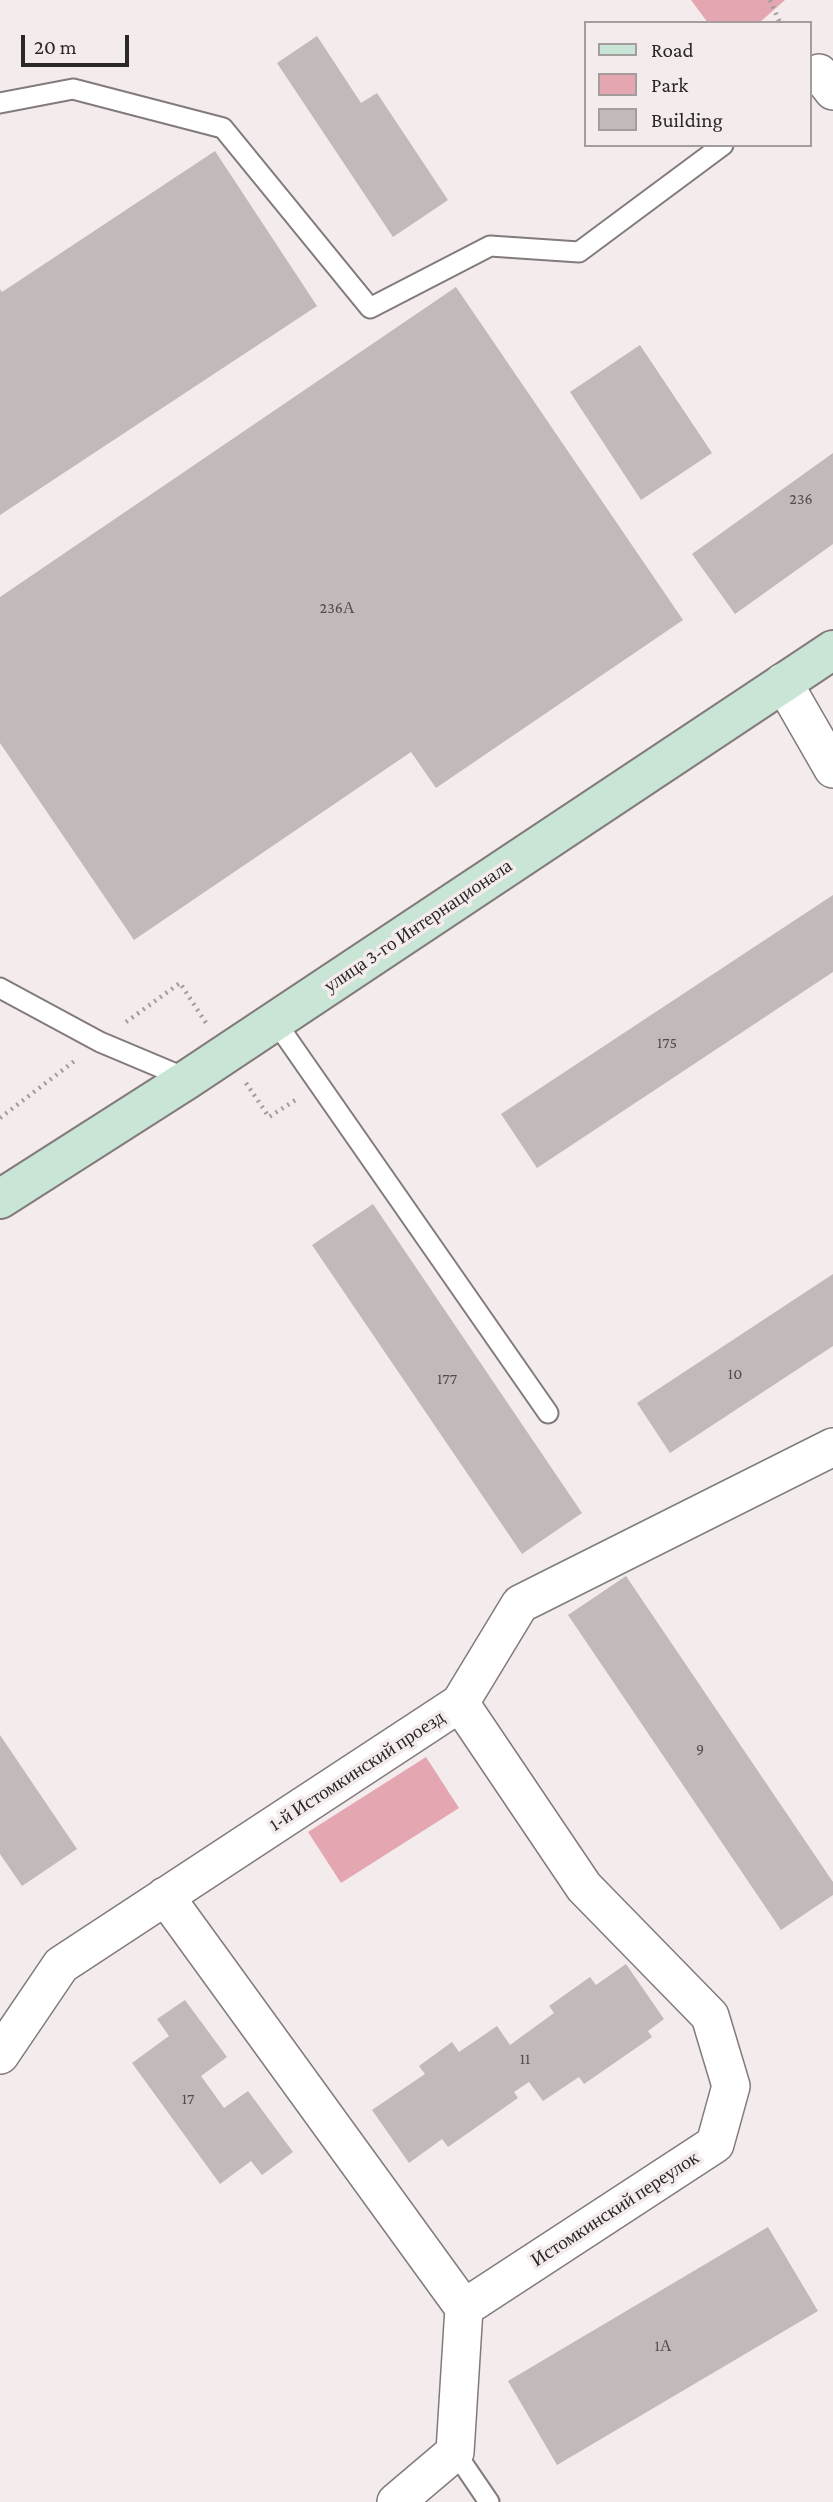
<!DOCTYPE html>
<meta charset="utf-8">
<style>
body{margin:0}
#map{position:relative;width:833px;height:2502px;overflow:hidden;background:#f4ebec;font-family:"Crimson Pro",serif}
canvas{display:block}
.legend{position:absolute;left:584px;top:21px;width:228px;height:126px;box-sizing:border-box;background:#f4ebec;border:2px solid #a49d9e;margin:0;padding:9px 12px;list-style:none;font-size:21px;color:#2b2828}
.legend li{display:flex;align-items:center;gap:14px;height:35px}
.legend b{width:35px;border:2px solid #a49d9e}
.scale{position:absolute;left:21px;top:35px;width:108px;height:32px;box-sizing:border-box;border:4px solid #2b2828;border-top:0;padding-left:9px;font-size:21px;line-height:24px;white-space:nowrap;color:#2b2828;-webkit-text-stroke:5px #f4ebec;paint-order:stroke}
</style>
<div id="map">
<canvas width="833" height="2502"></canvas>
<ul class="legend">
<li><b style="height:9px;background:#c8e5d6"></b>Road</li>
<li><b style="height:19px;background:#e4a7b2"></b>Park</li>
<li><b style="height:19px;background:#c2b9bb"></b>Building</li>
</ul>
<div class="scale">20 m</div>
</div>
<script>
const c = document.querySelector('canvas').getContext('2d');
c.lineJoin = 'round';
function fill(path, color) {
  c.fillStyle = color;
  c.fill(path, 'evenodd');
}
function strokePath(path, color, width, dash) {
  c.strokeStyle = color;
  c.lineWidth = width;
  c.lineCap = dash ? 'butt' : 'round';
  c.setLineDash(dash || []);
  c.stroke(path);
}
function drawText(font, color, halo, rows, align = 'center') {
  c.font = font + ' "Crimson Pro",serif';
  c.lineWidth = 7;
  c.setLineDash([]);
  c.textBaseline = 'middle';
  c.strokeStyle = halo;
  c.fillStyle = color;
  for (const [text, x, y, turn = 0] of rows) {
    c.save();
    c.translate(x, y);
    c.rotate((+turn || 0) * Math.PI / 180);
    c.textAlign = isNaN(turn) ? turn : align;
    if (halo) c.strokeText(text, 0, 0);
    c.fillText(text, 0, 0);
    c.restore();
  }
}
const green = new Path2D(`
 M 691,0 L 785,0 L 759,23 L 708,23 Z
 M 426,1757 L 459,1808 L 341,1883 L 308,1832 Z`);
const building = new Path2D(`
 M 317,36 L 361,103 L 377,93 L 448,200 L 393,237 L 277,63 Z
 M 215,151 L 317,306 L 0,515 L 0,289 L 2,292 Z
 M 456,287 L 683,620 L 436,788 L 411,752 L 134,940 L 0,743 L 0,597 Z
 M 640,345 L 712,453 L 641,500 L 570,392 Z
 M 833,453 L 833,544 L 735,614 L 692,554 Z
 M 833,895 L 833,972 L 537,1168 L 501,1114 Z
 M 373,1204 L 582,1513 L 522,1554 L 312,1245 Z
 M 833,1274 L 833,1346 L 670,1453 L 637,1403 Z
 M 626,1576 L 833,1882 L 833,1895 L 781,1930 L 568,1615 Z
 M 0,1735 L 77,1849 L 22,1886 L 0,1854 Z
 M 626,1964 L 664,2019 L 648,2031 L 652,2037 L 584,2084 L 579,2077 L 543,2101 L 529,2082 L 514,2092 L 518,2098 L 448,2147 L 442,2139 L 409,2163 L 372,2110 L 425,2074 L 419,2066 L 452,2042 L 459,2052 L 497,2026 L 510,2045 L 554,2013 L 549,2006 L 590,1977 L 596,1985 Z
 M 185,2000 L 227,2057 L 201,2076 L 224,2108 L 248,2091 L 293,2152 L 262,2175 L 251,2161 L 220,2184 L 132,2063 L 169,2036 L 157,2019 Z
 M 768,2227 L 818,2311 L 557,2465 L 508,2381 Z`);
const path = new Path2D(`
 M 770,0 L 780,23
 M 126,1022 L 180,983 L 206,1023
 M 246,1083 L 269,1117 L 297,1099
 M 0,1118 L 77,1059`);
const lane = new Path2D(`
 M 0,103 L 73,89 L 223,128 L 370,308 L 490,246 L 579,252 L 723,145
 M 0,988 L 100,1042 L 188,1079
 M 275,1021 L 548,1413
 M 455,2452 L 489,2502`);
const street = new Path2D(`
 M 819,73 L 833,91
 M 783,682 L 833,769
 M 165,1896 L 464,2308
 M 0,2055 L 61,1965 L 460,1703 L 520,1604 L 833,1447
 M 396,2502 L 455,2452 L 464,2308 L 715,2144 L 731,2086 L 710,2016 L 584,1887 L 460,1703`);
const secondary = new Path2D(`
 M 0,1199 L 188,1079 L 833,650`);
const numberNames = [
 ["236",801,499],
 ["236А",337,608],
 ["175",667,1043],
 ["10",735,1374],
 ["177",447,1379],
 ["9",700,1749],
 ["11",525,2059],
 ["17",188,2099],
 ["1А",663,2346]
];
const streetNames = [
 ["улица 3-го Интернационала",418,926,-34],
 ["1-й Истомкинский проезд",357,1771,-33],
 ["Истомкинский переулок",615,2209,-33]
];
fill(green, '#e4a7b2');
fill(building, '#c2b9bb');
strokePath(lane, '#827a7b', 23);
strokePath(street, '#827a7b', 40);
strokePath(secondary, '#827a7b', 42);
strokePath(path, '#a39c9d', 4.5, [2, 5]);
strokePath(lane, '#fff', 19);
strokePath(street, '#fff', 37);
strokePath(secondary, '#c8e5d6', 38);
drawText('16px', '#514c4d', null, numberNames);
drawText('19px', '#2b2828', '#f4ebec', streetNames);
</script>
